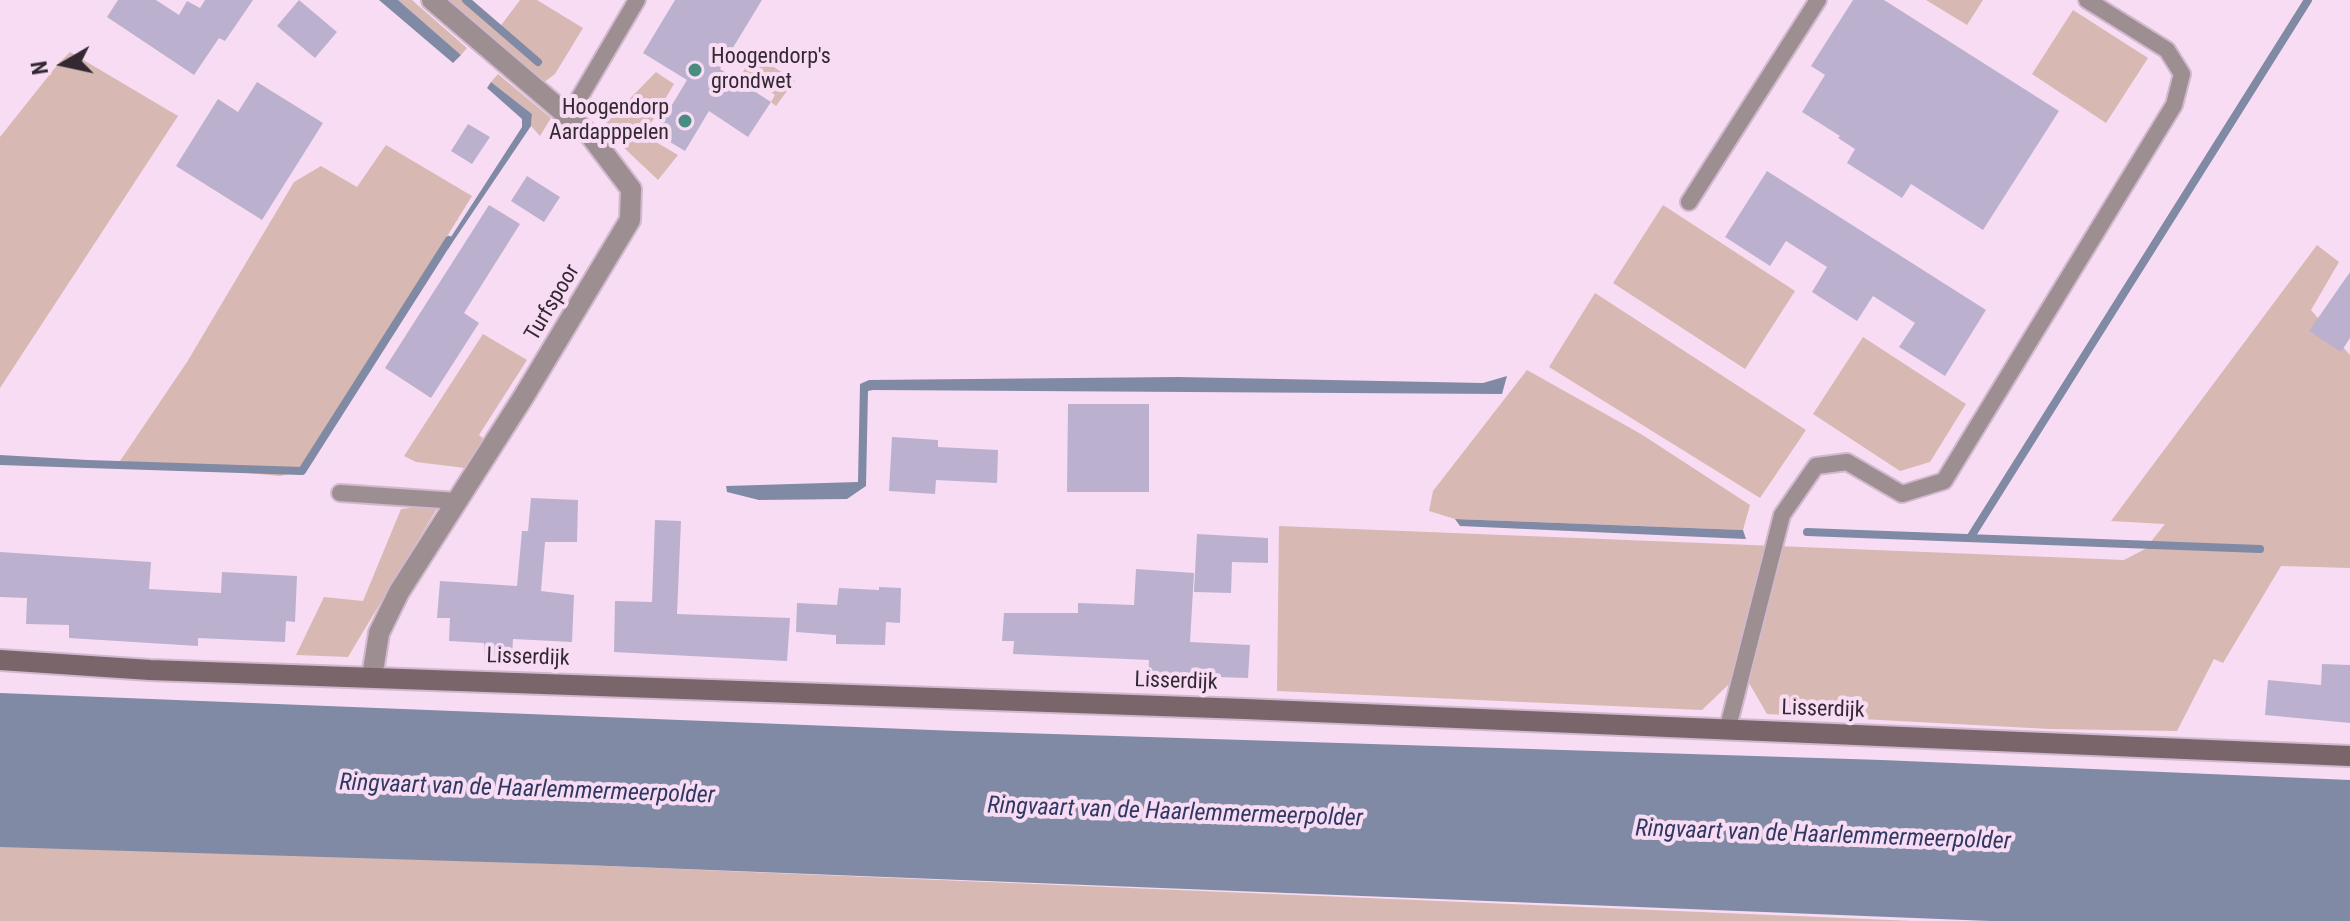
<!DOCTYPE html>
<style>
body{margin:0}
#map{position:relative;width:2350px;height:921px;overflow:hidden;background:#f8dcf4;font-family:"Roboto Condensed",sans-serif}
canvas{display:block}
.north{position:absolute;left:24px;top:24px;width:80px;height:80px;-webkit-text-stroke:6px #f8dcf4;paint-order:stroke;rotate:261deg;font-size:22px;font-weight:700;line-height:32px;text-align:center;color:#342933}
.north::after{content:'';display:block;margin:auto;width:28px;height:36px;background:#342933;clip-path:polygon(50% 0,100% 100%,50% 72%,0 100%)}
</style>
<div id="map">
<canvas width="2350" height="921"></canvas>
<div class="north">N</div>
</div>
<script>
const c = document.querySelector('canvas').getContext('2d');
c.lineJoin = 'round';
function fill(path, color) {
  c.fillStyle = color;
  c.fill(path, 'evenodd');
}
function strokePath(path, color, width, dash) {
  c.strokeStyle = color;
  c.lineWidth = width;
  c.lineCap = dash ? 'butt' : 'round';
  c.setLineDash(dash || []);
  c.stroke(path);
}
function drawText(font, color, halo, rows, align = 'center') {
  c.font = font + ' "Roboto Condensed",sans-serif';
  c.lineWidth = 8;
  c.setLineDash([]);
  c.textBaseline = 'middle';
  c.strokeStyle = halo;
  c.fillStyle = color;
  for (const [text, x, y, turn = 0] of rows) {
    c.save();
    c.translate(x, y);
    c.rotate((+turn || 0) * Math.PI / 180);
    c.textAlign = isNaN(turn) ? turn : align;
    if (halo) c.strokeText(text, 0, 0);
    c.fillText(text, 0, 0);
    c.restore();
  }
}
const green = new Path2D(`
 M 398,0 L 412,0 L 467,48 L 461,55 Z
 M 445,0 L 466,0 L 499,28 L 520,0 L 537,0 L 583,28 L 555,74 L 543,83 Z
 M 1926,0 L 1983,0 L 1967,25 Z
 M 2073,10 L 2148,58 L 2106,123 L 2032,74 Z
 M 70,52 L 178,116 L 0,388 L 0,137 L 58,64 Z
 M 752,54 L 795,80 L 776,106 L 771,102 L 775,95 L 752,78 L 732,108 L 728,102 Z
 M 656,72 L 674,84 L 644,135 L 678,155 L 658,180 L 602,127 Z
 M 498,74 L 551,118 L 540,136 L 531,126 L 532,114 L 491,82 Z
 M 386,145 L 472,196 L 302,471 L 280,476 L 120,461 L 187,362 L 294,182 L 321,166 L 357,187 Z
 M 1663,205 L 1795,291 L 1745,369 L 1613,283 Z
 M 2317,245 L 2339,262 L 2311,310 L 2350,355 L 2350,568 L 2281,566 L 2223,663 L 2214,659 L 2177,731 L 2050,729 L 1767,714 L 1749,683 L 1728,685 L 1702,710 L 1277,691 L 1279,526 L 2124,560 L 2145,549 L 2165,524 L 2111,521 Z
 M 1595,293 L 1806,430 L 1760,498 L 1549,367 Z
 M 483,334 L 527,360 L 479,435 L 485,440 L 465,468 L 416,462 L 404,456 Z
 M 1863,337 L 1966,404 L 1930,462 L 1900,471 L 1813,414 Z
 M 1527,370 L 1641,434 L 1750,505 L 1743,530 L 1455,519 L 1429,511 L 1433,491 Z
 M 439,505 L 348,657 L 296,655 L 324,597 L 363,601 L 401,509 Z
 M 0,844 L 584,865 L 1914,921 L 0,921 Z`);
const water = new Path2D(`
 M 379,0 L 398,0 L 461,55 L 453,63 Z
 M 491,82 L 532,114 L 531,126 L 448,249 L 449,240 L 522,127 L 522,119 L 487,88 Z
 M 1507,376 L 1502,394 L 873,390 L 868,391 L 866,486 L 847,499 L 759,500 L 727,492 L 726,486 L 858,482 L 860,384 L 869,380 L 1178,377 L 1483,383 Z
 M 0,455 L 88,460 L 88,468 L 0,465 Z
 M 1455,519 L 1743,530 L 1746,539 L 1460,526 Z
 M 0,693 L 957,731 L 1882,760 L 2350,780 L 2350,921 L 1990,921 L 584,865 L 0,847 Z`);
const stream = new Path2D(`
 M 466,0 L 538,62
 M 88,464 L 302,471 L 449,240
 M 1807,532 L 2260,549
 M 1970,538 L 2308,0`);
const building = new Path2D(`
 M 118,0 L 156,0 L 179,15 L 187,1 L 200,8 L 205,0 L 253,0 L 225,41 L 219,38 L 194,75 L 107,17 Z
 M 299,0 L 337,32 L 315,58 L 277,26 Z
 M 675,0 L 762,0 L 720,69 L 771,102 L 748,137 L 709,111 L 685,151 L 655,133 L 687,80 L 643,53 Z
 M 1853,0 L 1884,0 L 2059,111 L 1983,230 L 1911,184 L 1902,198 L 1847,163 L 1855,149 L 1838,138 L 1840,136 L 1802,112 L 1825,75 L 1811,66 Z
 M 257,82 L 323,123 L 262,220 L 176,166 L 218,99 L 238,112 Z
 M 468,124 L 490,137 L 472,164 L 451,151 Z
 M 1767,171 L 1986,310 L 1945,376 L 1899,347 L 1915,323 L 1873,296 L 1857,321 L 1812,292 L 1827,267 L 1786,241 L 1770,266 L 1725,237 Z
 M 527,176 L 560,197 L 544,222 L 511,201 Z
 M 489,205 L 520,224 L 464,313 L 479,323 L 431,398 L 385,368 Z
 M 2350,272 L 2350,338 L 2341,352 L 2309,331 Z
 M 1068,404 L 1149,404 L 1149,492 L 1067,492 Z
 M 892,437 L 938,440 L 938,447 L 998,450 L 997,483 L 936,480 L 935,494 L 889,491 Z
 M 531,498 L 578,500 L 577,542 L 545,542 L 541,591 L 574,595 L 572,642 L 513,639 L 512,658 L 484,657 L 484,643 L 449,641 L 450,618 L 437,618 L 440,581 L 517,586 L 522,531 L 528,531 Z
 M 655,520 L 681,521 L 677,614 L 790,618 L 787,661 L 614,652 L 615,601 L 652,602 Z
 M 1197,534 L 1268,538 L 1268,563 L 1232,562 L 1231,593 L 1194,592 Z
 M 0,552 L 151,562 L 149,589 L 221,593 L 222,572 L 297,576 L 295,622 L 286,621 L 285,642 L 198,638 L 198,646 L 69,638 L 69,625 L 26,624 L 27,598 L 0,597 Z
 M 1136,569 L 1194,573 L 1190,642 L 1250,645 L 1248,678 L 1185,676 L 1185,681 L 1148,679 L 1149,660 L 1013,654 L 1014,641 L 1002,641 L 1004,613 L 1078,613 L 1078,603 L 1134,605 Z
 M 879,587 L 901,588 L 900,623 L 886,622 L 885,645 L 836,644 L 836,635 L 796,632 L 797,603 L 837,605 L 839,588 L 879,590 Z
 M 2322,664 L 2350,665 L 2350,723 L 2265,715 L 2268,680 L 2321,685 Z`);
const lane = new Path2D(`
 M 568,117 L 637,0
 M 1689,202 L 1818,0
 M 340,493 L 457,501
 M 1727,731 L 1782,515 L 1816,466 L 1847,462 L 1902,494 L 1944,481 L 2174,105 L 2182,74 L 2167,50 L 2087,0`);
const street = new Path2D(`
 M 372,677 L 379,633 L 399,592 L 524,396 L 630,220 L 631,189 L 590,135 L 432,0`);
const secondary = new Path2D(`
 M 0,660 L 150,670 L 1245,709 L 2350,756`);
const markers = [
 [695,70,8,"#498d82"],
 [685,121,8,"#498d82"]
];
const poiNames = [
 ["Hoogendorp's",711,57],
 ["grondwet",711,82],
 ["Hoogendorp",669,108,"right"],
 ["Aardapppelen",669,133,"right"]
];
const streetNames = [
 ["Turfspoor",553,303,-59],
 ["Lisserdijk",528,658,2],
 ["Lisserdijk",1176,682,2],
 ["Lisserdijk",1823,710,2]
];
const waterNames = [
 ["Ringvaart van de Haarlemmermeerpolder",527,790,2],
 ["Ringvaart van de Haarlemmermeerpolder",1175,813,2],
 ["Ringvaart van de Haarlemmermeerpolder",1823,836,2]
];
fill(green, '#d8b8b2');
fill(water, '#818aa4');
strokePath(stream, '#818aa4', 8);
fill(building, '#bbb1ce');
strokePath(lane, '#d1b8cd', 20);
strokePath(street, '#d1b8cd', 24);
strokePath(secondary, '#d1b8cd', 24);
strokePath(lane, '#9d8e92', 16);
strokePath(street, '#9d8e92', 20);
strokePath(secondary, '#7a656a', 20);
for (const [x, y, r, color] of markers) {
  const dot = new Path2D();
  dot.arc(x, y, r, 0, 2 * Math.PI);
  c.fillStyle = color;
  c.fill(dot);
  strokePath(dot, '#f8dcf4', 3);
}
drawText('22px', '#342933', '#f8dcf4', poiNames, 'left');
drawText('22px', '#342933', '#f8dcf4', streetNames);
drawText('italic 24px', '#2e3961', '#f8dcf4', waterNames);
</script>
